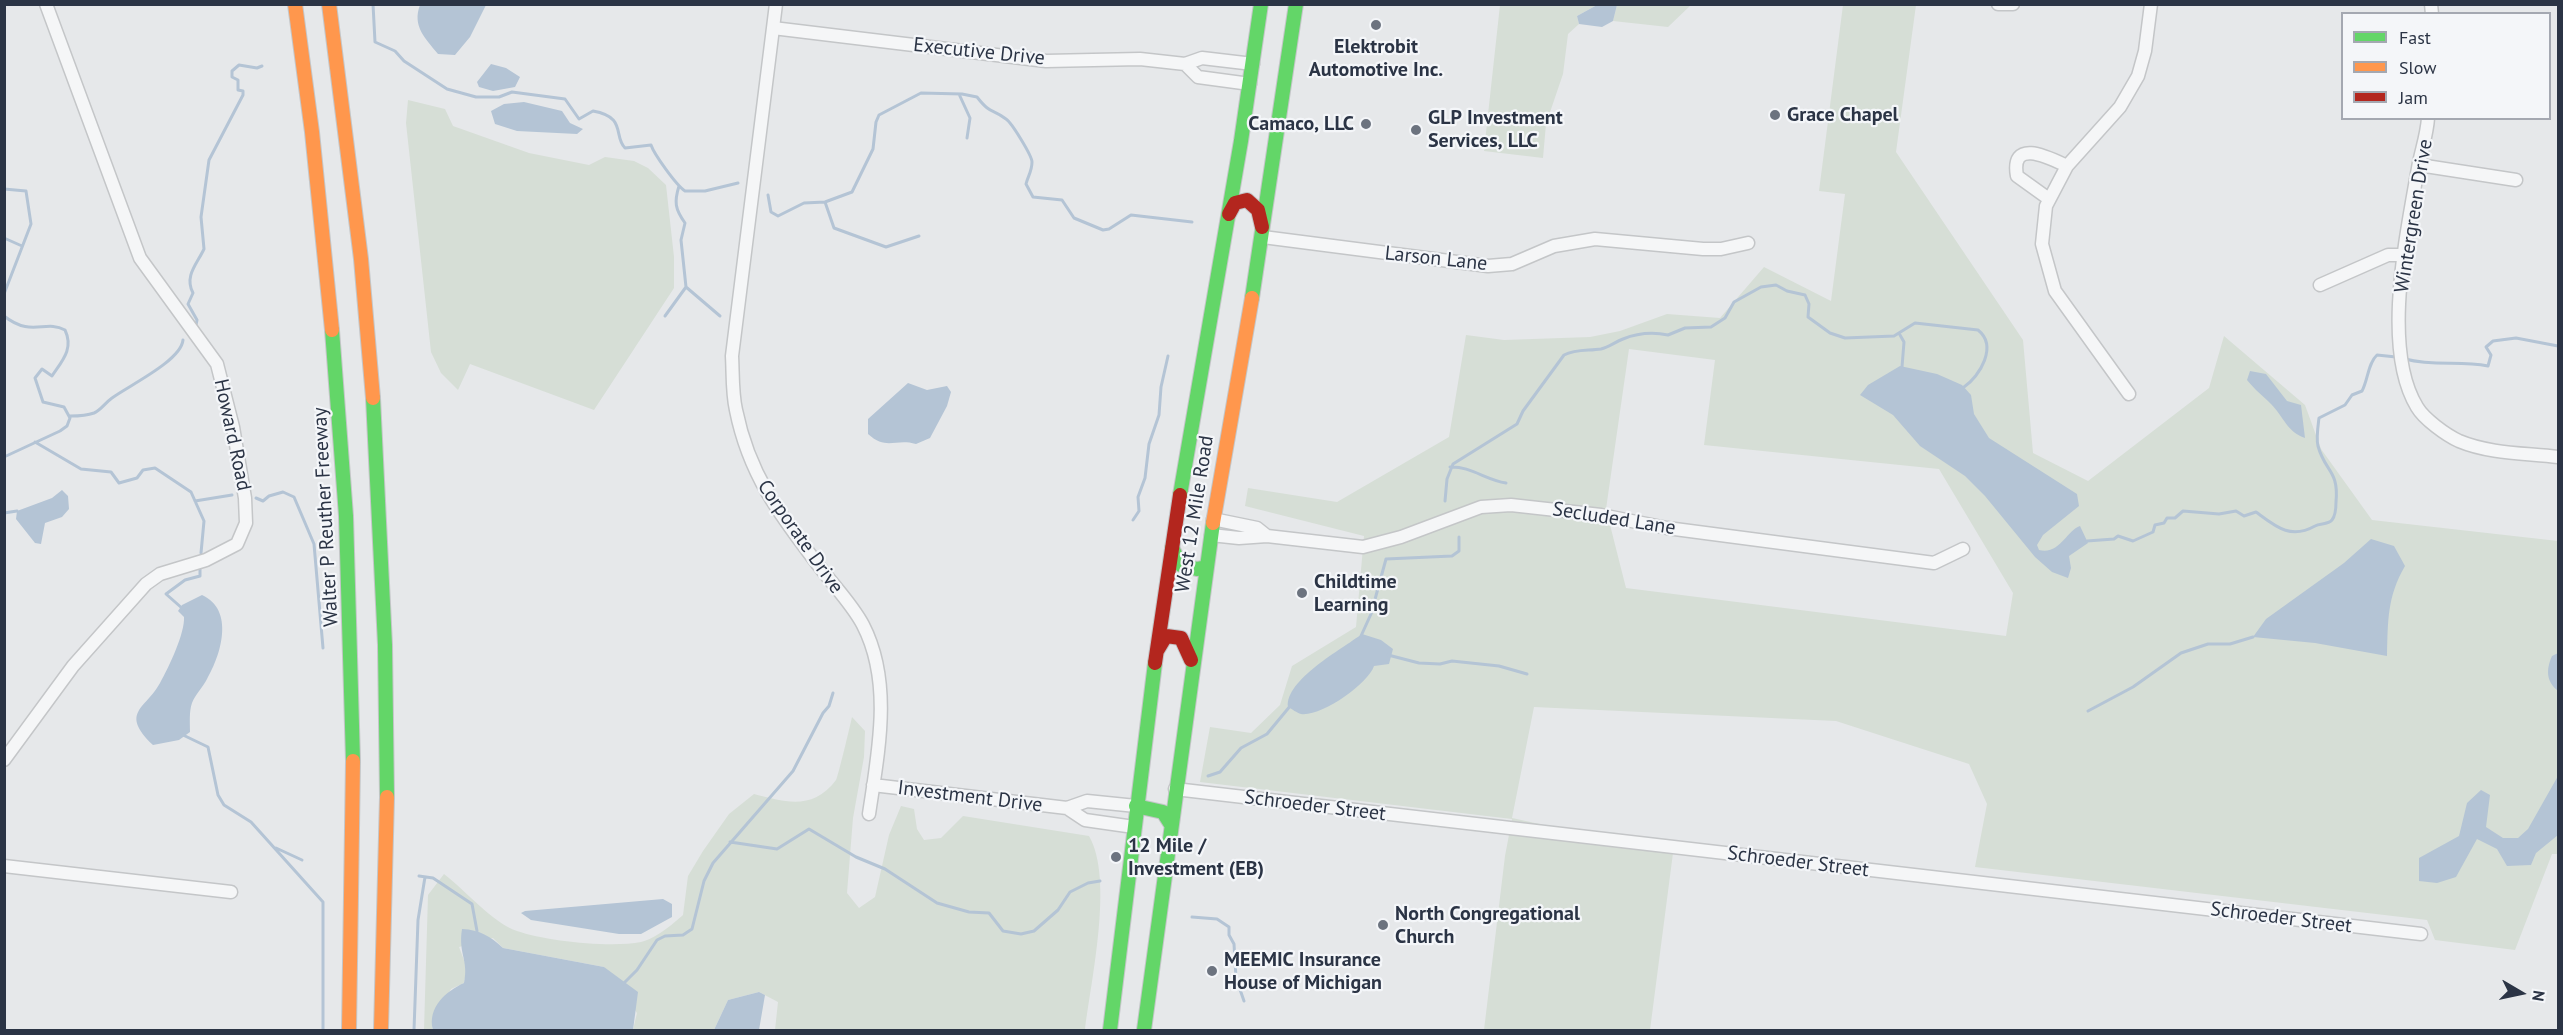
<!DOCTYPE html>
<style>
body{margin:0}
#map{position:relative;width:2563px;height:1035px;overflow:hidden;background:#e6e8ea;font-family:"PT Sans",sans-serif}
canvas{display:block}
.frame{position:absolute;inset:0;border:6px solid #2b3445;pointer-events:none}
.legend{position:absolute;left:2341px;top:12px;width:210px;height:108px;box-sizing:border-box;background:#f4f6f9;border:2px solid #a4a8b1;margin:0;padding:8px 10px;list-style:none;font-size:18px;color:#2b3445}
.legend li{display:flex;align-items:center;gap:12px;height:30px}
.legend b{width:30px;border:2px solid #a4a8b1}
.north{position:absolute;left:2491px;top:963px;width:60px;height:60px;-webkit-text-stroke:4px #f4f6f9;paint-order:stroke;rotate:99deg;font-size:16px;font-weight:700;line-height:24px;text-align:center;color:#2b3445}
.north::after{content:'';display:block;margin:auto;width:21px;height:27px;background:#2b3445;clip-path:polygon(50% 0,100% 100%,50% 72%,0 100%)}
</style>
<div id="map">
<canvas width="2563" height="1035"></canvas>
<div class="frame"></div>
<ul class="legend">
<li><b style="height:8px;background:#63d668"></b>Fast</li>
<li><b style="height:8px;background:#ff974d"></b>Slow</li>
<li><b style="height:8px;background:#b3261e"></b>Jam</li>
</ul>
<div class="north">N</div>
</div>
<script>
const c = document.querySelector('canvas').getContext('2d');
c.lineJoin = 'round';
function fill(path, color) {
  c.fillStyle = color;
  c.fill(path, 'evenodd');
}
function strokePath(path, color, width, dash) {
  c.strokeStyle = color;
  c.lineWidth = width;
  c.lineCap = dash ? 'butt' : 'round';
  c.setLineDash(dash || []);
  c.stroke(path);
}
function drawText(font, color, halo, rows, align = 'center') {
  c.font = font + ' "PT Sans",sans-serif';
  c.lineWidth = 4.5;
  c.setLineDash([]);
  c.textBaseline = 'middle';
  c.strokeStyle = halo;
  c.fillStyle = color;
  for (const [text, x, y, turn = 0] of rows) {
    c.save();
    c.translate(x, y);
    c.rotate((+turn || 0) * Math.PI / 180);
    c.textAlign = isNaN(turn) ? turn : align;
    if (halo) c.strokeText(text, 0, 0);
    c.fillText(text, 0, 0);
    c.restore();
  }
}
const green = new Path2D(`
 M 1500,5 L 1597,5 L 1577,16 L 1579,24 L 1568,34 L 1563,74 L 1546,124 L 1543,158 L 1484,151 Z
 M 1617,5 L 1691,5 L 1668,27 L 1613,21 Z
 M 1843,5 L 1916,5 L 1896,152 L 2023,340 L 2033,453 L 2088,481 L 2209,388 L 2224,336 L 2305,405 L 2321,449 L 2372,520 L 2558,541 L 2558,854 L 2552,854 L 2515,950 L 2435,940 L 2427,920 L 1975,867 L 1987,804 L 1969,764 L 1836,721 L 1534,707 L 1512,818 L 1673,853 L 1650,1030 L 1484,1030 L 1505,856 L 1512,819 L 1200,782 L 1210,727 L 1251,733 L 1280,705 L 1292,666 L 1356,627 L 1364,536 L 1245,506 L 1248,488 L 1337,502 L 1449,437 L 1466,335 L 1504,340 L 1590,337 L 1620,331 L 1667,314 L 1720,318 L 1764,267 L 1831,301 L 1845,194 L 1819,191 ZM 1629,349 L 1715,360 L 1704,445 L 1939,469 L 2013,593 L 2006,636 L 1626,588 L 1606,509 Z
 M 408,100 L 445,109 L 453,126 L 529,153 L 589,165 L 605,157 L 634,161 L 648,168 L 666,185 L 674,257 L 674,288 L 594,410 L 470,364 L 458,390 L 441,373 L 431,352 L 406,123 Z
 M 852,717 L 865,731 L 864,757 L 853,818 L 847,893 L 859,908 L 875,897 L 889,835 L 901,806 L 914,809 L 917,829 L 924,840 L 941,838 L 963,816 L 1089,836 C 1114,879 1091,980 1085,1030 L 775,1030 L 778,1002 L 759,992 L 728,1000 L 714,1030 L 633,1030 L 637,1013 L 604,967 L 503,948 L 493,938 L 459,947 L 467,968 L 464,983 L 451,989 L 432,1025 L 433,1030 L 424,1030 L 428,895 L 444,874 C 465,890 493,923 517,931 C 545,941 611,948 641,942 C 655,939 673,924 683,915 L 688,876 L 703,851 L 729,814 L 754,794 C 785,802 813,811 836,780 C 838,777 850,726 852,717 Z`);
const water = new Path2D(`
 M 420,5 L 420,4 L 486,5 L 470,37 L 455,55 L 438,54 C 425,38 412,26 420,5 Z
 M 1597,5 L 1617,5 L 1613,21 L 1602,27 L 1579,24 L 1577,16 Z
 M 491,64 L 506,68 L 520,77 L 515,87 L 493,91 L 479,87 L 477,82 Z
 M 524,102 L 562,111 L 570,123 L 583,129 L 577,134 L 517,131 L 495,124 L 491,111 L 504,104 Z
 M 1900,366 L 1937,374 L 1962,385 L 1971,395 L 1974,414 L 1989,438 L 2077,494 L 2079,506 L 2043,535 L 2037,545 L 2039,550 C 2060,555 2066,531 2080,526 L 2088,543 L 2069,556 L 2071,568 L 2068,578 L 2052,572 L 2035,557 L 1985,496 L 1965,476 L 1920,446 L 1893,415 L 1860,395 L 1868,385 Z
 M 2250,371 L 2266,374 L 2287,401 L 2301,405 L 2305,438 C 2287,432 2284,417 2271,404 C 2263,396 2255,390 2247,380 Z
 M 908,383 L 927,390 L 947,386 L 951,392 L 947,406 L 930,438 L 916,444 C 895,438 887,451 868,434 L 868,419 Z
 M 62,490 L 68,496 L 69,509 L 62,517 L 45,523 L 41,544 L 35,543 L 16,519 L 17,511 L 52,498 Z
 M 2371,539 L 2394,546 L 2405,566 C 2387,597 2388,621 2387,656 L 2315,643 L 2253,637 L 2266,619 L 2344,563 Z
 M 202,595 C 235,610 221,655 207,679 C 203,687 195,695 192,703 C 189,711 190,723 190,732 L 179,740 L 153,745 C 119,712 146,709 160,683 C 169,667 185,633 184,617 L 178,611 L 182,605 Z
 M 1362,634 L 1381,640 L 1393,649 L 1389,664 L 1374,666 C 1368,684 1321,717 1301,714 C 1297,713 1292,709 1288,707 C 1285,680 1342,649 1362,634 Z
 M 2558,653 L 2558,691 C 2546,681 2546,670 2552,656 Z
 M 2558,776 L 2558,835 L 2536,853 L 2531,865 L 2507,866 L 2497,849 L 2477,839 L 2456,877 L 2437,883 L 2419,881 L 2419,858 L 2459,836 L 2467,803 L 2481,790 L 2490,795 L 2486,827 L 2503,838 L 2518,838 L 2528,829 Z
 M 663,899 L 672,904 L 672,917 L 641,934 L 619,934 L 531,920 L 521,913 L 525,911 Z
 M 462,929 C 480,930 490,936 503,948 L 604,967 L 638,992 L 633,1030 L 433,1030 C 427,1008 446,991 464,983 C 469,960 458,954 462,929 Z
 M 759,992 L 765,995 L 759,1030 L 714,1030 L 728,1000 Z`);
const stream = new Path2D(`
 M 373,4 L 375,42 L 395,51 L 404,61 L 447,89 L 476,97 L 499,97 L 512,92 L 565,99 L 579,119 L 593,111 C 627,117 613,136 625,148 L 651,145 C 654,154 676,185 685,191 L 705,191 L 738,183
 M 959,94 L 970,118 L 967,138
 M 679,186 C 674,202 675,209 685,223 L 681,240 L 686,287 L 720,316
 M 4,189 L 26,191 L 31,224 L 4,294
 M 768,195 L 771,212 L 778,216 L 804,203 L 825,202 L 852,192 L 873,149 L 876,122 L 879,115 L 921,93 L 962,94 L 977,97 C 991,115 992,108 1006,119 C 1012,123 1032,156 1032,162 C 1032,171 1028,176 1026,184 L 1033,197 L 1062,200 L 1074,218 L 1103,230 L 1109,229 L 1131,215 L 1192,222
 M 825,202 L 834,228 L 886,247 L 919,236
 M 4,238 L 22,246
 M 4,316 C 32,338 45,319 65,330 C 74,349 62,361 52,376 L 42,369 L 35,378 L 43,402 L 64,407 L 70,418 L 67,426 L 60,431 L 4,457
 M 665,316 L 686,287
 M 196,325 L 197,320 L 188,304 L 193,293 C 184,276 197,264 204,249 L 201,217 L 209,160 L 243,95 L 243,91 L 238,90 L 238,80 L 232,77 L 232,71 L 239,65 L 257,68 L 262,66
 M 1900,335 L 1904,342 L 1902,367
 M 2405,359 C 2436,367 2459,360 2488,366 L 2491,355 L 2486,347 L 2493,341 L 2516,338 L 2558,346
 M 70,416 C 79,416 86,416 94,413 C 101,410 105,403 112,398 C 128,386 181,361 183,340
 M 35,442 L 81,469 L 111,472 L 119,483 L 137,478 L 143,470 L 155,468 L 191,492 L 204,521 L 201,553
 M 1450,467 C 1470,466 1486,480 1506,483
 M 256,498 L 263,501 L 269,496 L 283,492 L 294,497 L 314,544 L 323,648
 M 195,501 L 232,495
 M 1445,501 L 1447,479 L 1453,464 L 1517,424 L 1523,411 L 1564,355 C 1576,349 1588,351 1601,349 C 1609,347 1615,342 1623,339 C 1638,333 1653,332 1668,335 L 1685,328 L 1711,327 L 1725,318 L 1734,302 L 1761,287 L 1776,285 L 1787,291 L 1805,295 L 1809,304 L 1808,317 L 1830,333 L 1845,338 L 1894,336 L 1915,323 L 1978,330 C 1998,346 1980,376 1964,387
 M 4,513 L 17,511
 M 1133,520 L 1139,511 L 1138,497 L 1145,478 L 1149,444 L 1159,415 L 1161,387 L 1168,356
 M 2087,541 L 2114,539 L 2118,536 L 2133,541 L 2153,532 L 2155,525 L 2164,523 L 2167,518 L 2175,518 L 2183,511 L 2219,514 L 2236,511 L 2244,516 L 2256,512 C 2275,526 2290,540 2315,526 C 2320,523 2328,525 2332,520 C 2336,515 2336,507 2336,502 C 2339,470 2325,472 2318,446 C 2316,438 2318,426 2319,418 L 2345,405 L 2352,395 L 2362,391 C 2368,380 2368,363 2377,355 L 2396,357
 M 183,609 L 166,594 L 185,580 L 200,576 L 200,569
 M 1361,636 L 1371,614 L 1386,559 L 1452,556 L 1459,551 L 1459,537
 M 1388,655 L 1419,663 L 1440,664 L 1452,661 L 1499,666 L 1527,674
 M 2088,711 L 2133,687 L 2181,653 L 2208,644 L 2230,644 L 2253,637
 M 183,735 L 208,747 L 218,795 L 224,805 L 251,822 L 323,902 L 323,1030
 M 1208,776 L 1220,772 L 1241,748 L 1267,734 L 1291,705
 M 730,842 L 777,849 L 809,829 L 856,857 L 885,869 L 937,903 L 969,912 L 989,913 L 1003,931 L 1021,934 L 1034,931 L 1058,910 L 1070,892 L 1088,883 L 1100,881
 M 276,848 L 302,860
 M 419,876 L 433,878 L 472,904 L 477,931
 M 1192,917 L 1217,919 L 1229,927 L 1229,935 L 1234,944 L 1236,978 L 1244,1001
 M 623,984 L 637,970 L 657,940 L 665,936 L 683,935 L 692,929 L 704,881 L 713,863 L 793,771 L 823,713 L 829,706 L 833,693
 M 414,1030 L 418,920 L 425,877`);
const street = new Path2D(`
 M 776,4 L 732,356 C 733,373 732,393 736,410 C 749,475 780,515 819,566 C 833,585 852,604 863,625 C 893,683 878,753 869,814
 M 1998,4 L 2013,4
 M 2431,4 L 2432,14
 M 773,28 L 1046,61 L 1140,59 L 1185,64 L 1202,58 L 1253,64
 M 1185,64 L 1198,77 L 1250,84
 M 2428,118 C 2427,135 2421,151 2418,168 C 2407,233 2381,348 2417,407 C 2424,419 2446,435 2459,441 C 2490,454 2526,453 2558,457
 M 2419,165 L 2516,180
 M 2049,199 L 2017,176 C 2010,137 2050,158 2067,166
 M 1263,237 L 1488,266 L 1512,264 L 1554,246 L 1595,239 L 1703,249 L 1721,249 L 1748,243
 M 2320,285 L 2388,255 L 2404,255
 M 2129,394 L 2055,291 L 2042,244 L 2046,206 L 2067,166 L 2120,107 L 2138,76 L 2145,51 L 2151,4
 M 1213,519 L 1257,528 L 1267,536
 M 1211,535 L 1239,538 L 1267,536 L 1363,547 L 1401,537 L 1481,507 L 1511,505 L 1601,515 L 1667,528 L 1934,563 L 1963,549
 M 4,760 L 73,666 L 146,584 L 160,574 L 206,560 L 237,544 L 246,523 L 245,498 L 233,427 L 217,364 L 140,258 L 46,4
 M 873,785 L 1067,808 L 1087,801 L 1136,806
 M 1175,789 L 2421,934
 M 1067,808 L 1085,820 L 1134,827
 M 4,866 L 231,892`);
const fast = new Path2D(`
 M 1252,298 L 1296,4
 M 332,330 L 346,516 L 353,761
 M 373,398 L 385,645 L 387,797
 M 1180,495 L 1241,141 L 1261,4
 M 1172,548 L 1181,565 L 1197,569 L 1206,567
 M 1136,806 L 1163,812 L 1170,823
 M 1110,1030 L 1155,663
 M 1144,1030 L 1213,523`);
const slow = new Path2D(`
 M 295,4 L 312,132 L 332,330
 M 329,4 L 361,259 L 373,398
 M 1213,523 L 1252,298
 M 349,1030 L 353,761
 M 381,1030 L 387,797`);
const jam = new Path2D(`
 M 1229,214 L 1235,203 L 1247,200 L 1258,210 L 1262,227
 M 1157,651 L 1166,636 L 1181,638 L 1191,660
 M 1155,663 L 1180,495`);
const markers = [
 [1376,25,6,"#6c737f"],
 [1775,115,6,"#6c737f"],
 [1366,124,6,"#6c737f"],
 [1416,130,6,"#6c737f"],
 [1302,593,6,"#6c737f"],
 [1116,857,6,"#6c737f"],
 [1383,925,6,"#6c737f"],
 [1212,971,6,"#6c737f"]
];
const poiNames = [
 ["Elektrobit",1376,47,"center"],
 ["Automotive Inc.",1376,70,"center"],
 ["Grace Chapel",1787,115],
 ["GLP Investment",1428,118],
 ["Services, LLC",1428,141],
 ["Camaco, LLC",1354,124,"right"],
 ["Childtime",1314,582],
 ["Learning",1314,605],
 ["12 Mile /",1128,846],
 ["Investment (EB)",1128,869],
 ["North Congregational",1395,914],
 ["Church",1395,937],
 ["MEEMIC Insurance",1224,960],
 ["House of Michigan",1224,983]
];
const streetNames = [
 ["Executive Drive",979,52,6],
 ["Wintergreen Drive",2414,216,-81],
 ["Larson Lane",1436,259,6],
 ["Howard Road",232,435,78],
 ["West 12 Mile Road",1195,514,-81],
 ["Walter P Reuther Freeway",326,517,-93],
 ["Secluded Lane",1614,519,9],
 ["Corporate Drive",800,537,55],
 ["Investment Drive",970,797,7],
 ["Schroeder Street",1315,806,7],
 ["Schroeder Street",1798,862,7],
 ["Schroeder Street",2281,918,7]
];
fill(green, '#d6ded6');
fill(water, '#b4c4d5');
strokePath(stream, '#b4c4d5', 3);
strokePath(street, '#c4c6c8', 15);
strokePath(fast, '#c4c6c8', 16);
strokePath(slow, '#c4c6c8', 16);
strokePath(jam, '#c4c6c8', 16);
strokePath(street, '#f5f6f7', 12);
strokePath(fast, '#63d668', 14);
strokePath(slow, '#ff974d', 14);
strokePath(jam, '#b3261e', 14);
for (const [x, y, r, color] of markers) {
  const dot = new Path2D();
  dot.arc(x, y, r, 0, 2 * Math.PI);
  c.fillStyle = color;
  c.fill(dot);
  strokePath(dot, '#f4f6f9', 2);
}
drawText('bold 20px', '#2b3445', '#f4f6f9', poiNames, 'left');
drawText('20px', '#2b3445', '#f4f6f9', streetNames);
</script>
